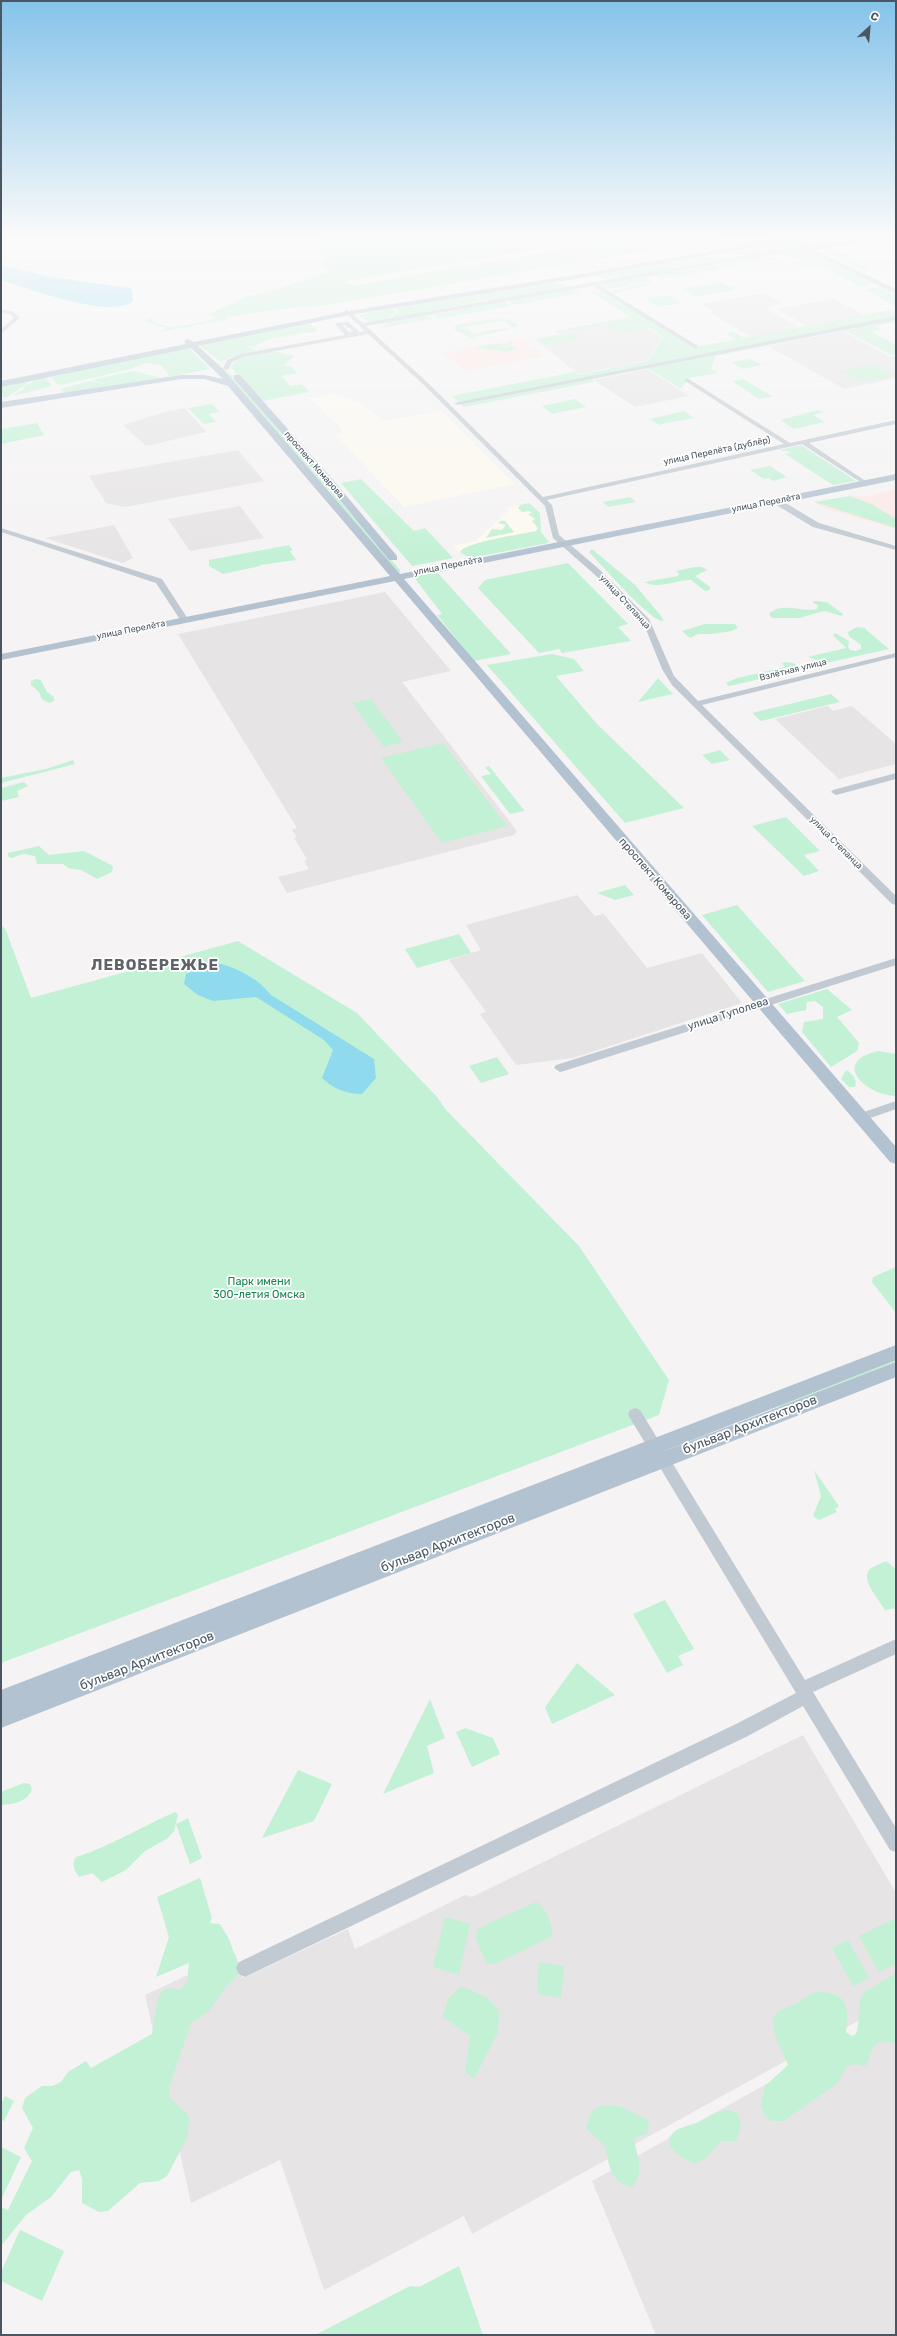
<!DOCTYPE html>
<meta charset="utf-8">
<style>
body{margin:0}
#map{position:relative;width:897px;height:2336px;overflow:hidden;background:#f5f3f3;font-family:Rubik,sans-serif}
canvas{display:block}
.frame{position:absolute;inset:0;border:2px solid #4a5661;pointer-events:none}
.north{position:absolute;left:849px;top:8px;width:40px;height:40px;-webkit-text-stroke:3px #fff;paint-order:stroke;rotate:26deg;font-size:11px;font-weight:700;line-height:16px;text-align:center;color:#4a5661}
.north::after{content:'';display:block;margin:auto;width:14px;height:18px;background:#4a5661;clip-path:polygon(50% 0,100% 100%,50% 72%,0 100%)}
</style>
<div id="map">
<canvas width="897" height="2336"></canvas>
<div class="frame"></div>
<div class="north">С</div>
</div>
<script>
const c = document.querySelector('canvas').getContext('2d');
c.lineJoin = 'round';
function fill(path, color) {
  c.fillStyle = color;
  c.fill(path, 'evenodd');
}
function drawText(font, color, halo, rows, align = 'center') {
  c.font = font + ' Rubik,sans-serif';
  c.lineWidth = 3.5;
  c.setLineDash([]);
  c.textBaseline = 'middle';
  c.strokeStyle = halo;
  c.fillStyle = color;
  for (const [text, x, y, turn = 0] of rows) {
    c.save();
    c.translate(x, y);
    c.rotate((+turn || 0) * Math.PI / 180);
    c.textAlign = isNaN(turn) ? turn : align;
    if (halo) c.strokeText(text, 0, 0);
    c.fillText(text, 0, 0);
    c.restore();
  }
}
const commercial = new Path2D(`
 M 331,394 L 357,402 L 384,421 L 442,411 L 514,484 L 404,507 L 336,435 L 344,431 L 310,398 Z
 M 520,505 L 518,508 L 523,512 L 529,511 L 532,513 L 529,514 L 535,519 L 538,528 L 536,531 L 482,542 L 467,547 L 460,553 L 453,546 L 476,541 L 509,510 L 505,508 Z`);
const education = new Path2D(`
 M 764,293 L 782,303 L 765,308 L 805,331 L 756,340 L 711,313 L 715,312 L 702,304 Z
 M 833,299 L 870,318 L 813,329 L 777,309 Z
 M 631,317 L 662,337 L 647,361 L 578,374 L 534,339 L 560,334 L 555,331 Z
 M 843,331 L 890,357 L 896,356 L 896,378 L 844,389 L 768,346 Z
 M 647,369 L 689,396 L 635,407 L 594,380 Z
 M 185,408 L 206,432 L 146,446 L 123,425 L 168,411 Z
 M 238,450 L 264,481 L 125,507 L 106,503 L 89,476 Z
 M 240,506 L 264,538 L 190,551 L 168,519 Z
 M 114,525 L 133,558 L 123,563 L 45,538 Z
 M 385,592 L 451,671 L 402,682 L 517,831 L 514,835 L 287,893 L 278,877 L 309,869 L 304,861 L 307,859 L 294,838 L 297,837 L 292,830 L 297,828 L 178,634 Z
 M 828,706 L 833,711 L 852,706 L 896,744 L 896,764 L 839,779 L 775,719 Z
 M 577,895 L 595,916 L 604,914 L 647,968 L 702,953 L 742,1003 L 573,1058 L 516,1065 L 480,1014 L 486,1012 L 449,960 L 481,950 L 466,925 Z
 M 803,1735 L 896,1893 L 896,2000 L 472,2234 L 464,2216 L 324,2290 L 280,2160 L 191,2203 L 145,1995 L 235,1953 L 243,1978 L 348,1929 L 355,1949 L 465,1895 L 472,1897 Z
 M 896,2012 L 896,2335 L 656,2335 L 592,2181 Z`);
const medical = new Path2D(`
 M 522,337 L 545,356 L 466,371 L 441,353 L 457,350 L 456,349 Z
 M 896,489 L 896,529 L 829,510 L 815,503 L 853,495 L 863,497 Z`);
const green = new Path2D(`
 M 324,236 L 615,236 L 345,281 L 345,283 L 357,285 L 636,236 L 718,236 L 719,238 L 321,306 L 298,307 L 225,317 L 228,319 L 155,333 L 168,328 L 149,323 L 145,319 L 151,318 L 155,323 L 170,327 L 200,323 L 215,318 L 207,315 L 209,314 L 245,297 L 271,291 L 326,273 L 329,271 L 320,264 L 323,258 C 318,249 317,245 324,236 Z
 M 818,236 L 872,237 L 814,247 L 801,240 Z
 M 788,241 L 805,249 L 769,252 L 756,246 Z
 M 757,249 L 766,253 C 750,256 736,252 720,255 L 724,258 L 621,278 L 616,275 L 605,277 L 609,280 L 594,276 L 677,261 Z
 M 834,249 L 865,264 L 862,266 L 868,268 L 867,272 L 884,280 L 826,253 L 826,250 Z
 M 801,252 L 817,255 L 874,284 L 861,287 L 823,267 L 807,268 L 794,262 L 801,260 L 779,254 Z
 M 771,255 L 777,259 L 726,267 L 718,263 Z
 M 715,265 L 722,269 L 661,279 L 654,275 Z
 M 646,277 L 653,281 L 606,289 L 600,285 Z
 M 723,282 L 736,290 L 696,297 L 683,289 Z
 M 549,283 L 565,284 L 566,288 L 492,300 L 490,299 L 391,319 L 398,311 L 394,308 L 397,307 Z
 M 648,283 L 655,283 L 614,294 L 610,291 Z
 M 879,287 L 896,295 L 896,306 L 864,289 Z
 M 575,289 L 581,293 L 515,305 L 508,301 Z
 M 605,291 L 695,347 L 736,340 L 726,333 L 734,332 L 744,338 L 891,310 L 896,312 L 896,322 L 876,326 L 882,329 L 872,332 L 896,345 L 896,354 L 891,355 L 844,330 L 716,356 L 711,368 L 718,373 L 689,378 L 681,389 L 647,368 L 593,379 L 593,382 L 464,407 L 451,396 L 575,372 L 578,375 L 648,361 L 663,337 L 650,328 L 621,334 L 605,325 L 558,333 L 555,331 L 631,317 L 593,293 Z
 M 668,295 L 681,303 L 658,307 L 645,299 Z
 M 503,301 L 511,306 L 438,319 L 434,315 Z
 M 385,309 L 392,309 L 396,311 C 386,322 370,327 359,315 Z
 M 427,315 L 434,319 L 382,328 L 389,322 Z
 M 501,318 L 510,320 L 519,326 C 511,330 510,325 505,321 L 500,321 L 459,328 L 470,330 L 473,334 C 482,331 503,327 512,329 L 470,338 L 454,329 L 455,326 L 461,324 Z
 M 308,322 L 318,331 L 270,339 L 257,345 L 260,348 L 276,346 L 261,349 L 256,346 L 247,347 L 256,350 L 231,357 L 221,362 L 200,346 Z
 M 572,333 L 582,339 L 546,346 L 537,339 Z
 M 511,342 L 514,344 L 499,347 L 512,346 L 516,348 L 516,350 L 507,352 L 476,348 C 487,342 499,346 511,342 Z
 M 196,347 L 235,378 L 334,490 L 327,490 Z
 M 184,348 L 190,349 L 210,369 L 170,377 L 161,365 L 146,363 L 131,369 L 61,385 L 57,384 L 51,377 L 62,375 L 60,373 Z
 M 273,351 L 295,356 L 283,366 L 291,366 L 297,373 L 282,376 L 290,386 L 302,384 L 309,392 L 262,401 L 230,367 L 238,359 Z
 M 750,359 L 762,365 L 743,369 L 731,362 Z
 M 873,364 L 894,376 L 862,382 L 841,371 Z
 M 133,371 L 162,378 L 123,384 L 108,384 L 120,384 L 64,393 L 60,389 L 90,381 L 106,384 L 91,380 Z
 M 45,377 L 52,385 L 49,387 L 12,396 L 24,389 L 23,387 L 33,381 Z
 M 743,379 L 772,396 L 772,397 L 759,399 L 732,381 Z
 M 30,381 L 8,397 L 1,398 L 1,384 Z
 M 575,399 L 586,407 L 552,414 L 542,406 Z
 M 212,404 L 220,412 L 209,414 L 216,422 L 204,424 L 188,408 Z
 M 818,410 L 822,412 L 813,415 L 825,422 L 794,429 L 780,420 Z
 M 684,411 L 694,418 L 673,422 L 667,419 L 672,422 L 659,425 L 650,419 Z
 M 37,423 L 44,435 L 1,444 L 1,429 Z
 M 801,445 L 850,477 L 856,481 L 833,485 L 785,454 L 792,452 L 779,450 Z
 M 770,466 L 787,477 L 773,481 L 769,478 L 764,479 L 750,470 Z
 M 361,479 L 414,531 L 425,528 L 453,558 L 412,566 L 341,483 Z
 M 333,491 L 400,570 L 400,572 L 398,572 L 328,492 Z
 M 850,496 L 873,505 L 896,519 L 896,528 L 814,502 Z
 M 630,497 L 636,502 L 608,507 L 603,502 Z
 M 529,503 L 540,513 L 541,532 L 549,542 L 548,543 L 476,557 L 466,556 L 460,552 C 466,542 522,534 536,531 L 538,528 L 532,521 L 535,519 L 528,514 L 532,513 L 529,511 L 522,512 L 518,508 L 520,505 Z
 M 501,521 L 505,521 L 514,532 L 486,538 L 492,529 L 502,530 L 506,525 L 498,523 Z
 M 289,545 L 293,550 L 290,551 L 296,560 L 260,565 L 260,566 L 223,574 L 209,566 L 209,560 Z
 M 592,549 L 635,585 L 662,617 L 663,621 C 652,623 600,563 589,552 Z
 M 568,563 L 628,624 L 618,627 L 631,641 L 562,653 L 559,649 L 539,653 L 478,588 L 485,580 Z
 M 695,567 L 702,567 L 707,570 L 695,576 L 710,587 L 710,590 L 705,591 L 691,580 C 680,579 655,590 645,582 L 678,576 L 679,574 L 676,571 Z
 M 436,571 L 511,654 L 474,661 L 437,615 L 442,614 L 416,580 L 415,575 Z
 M 814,601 L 827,602 L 843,614 L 842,616 L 824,611 L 799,618 L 772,618 L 769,614 C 782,601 802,613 817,609 L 818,605 L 813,603 Z
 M 705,624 L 735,624 L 738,628 L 732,631 L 711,634 L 698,634 L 690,638 L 682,631 Z
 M 857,627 L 864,628 L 889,649 L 826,663 L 808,657 L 846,648 L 833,635 L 835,633 L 849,641 L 848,647 L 850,650 L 855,651 L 861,649 L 861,645 L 849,636 L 848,632 Z
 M 552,654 L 574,659 L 584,671 L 556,676 L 597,724 L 684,808 L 625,823 L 487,665 Z
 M 786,662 L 793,663 L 798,666 L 796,671 L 729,686 L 726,683 L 737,678 L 785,667 L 782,663 Z
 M 658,678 L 673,694 L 638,702 Z
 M 36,679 L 41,680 L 47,692 L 54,697 L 54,701 L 49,703 L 42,699 L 39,692 L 31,685 L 31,681 Z
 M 831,694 L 840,702 L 761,721 L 752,713 Z
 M 371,699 L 403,742 L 384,747 L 352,703 Z
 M 443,743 L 507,826 L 442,843 L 381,758 Z
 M 720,750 L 730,760 L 712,764 L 702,755 Z
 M 73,760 L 75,764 L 1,783 L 1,778 L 46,769 Z
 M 489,766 L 524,810 L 524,811 L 510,814 L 481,776 L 491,774 L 485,767 Z
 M 24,782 L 28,786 L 17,791 L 19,797 L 1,801 L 1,788 Z
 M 786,817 L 820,851 L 804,855 L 819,871 L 804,876 L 752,826 Z
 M 39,846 L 49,855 L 84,851 L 113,866 L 112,872 L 97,879 L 81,870 L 68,868 L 63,864 L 37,864 L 35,856 L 23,854 L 11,858 L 8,856 L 8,853 Z
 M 625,885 L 634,895 L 615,900 L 597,893 Z
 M 737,905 L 805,981 L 768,992 L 702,915 Z
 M 1,926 L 5,928 L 31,998 L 238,941 L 357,1013 L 437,1097 L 447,1111 L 579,1246 L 669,1380 L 659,1415 L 1,1663 Z
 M 459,934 L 471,953 L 417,968 L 405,949 Z
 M 827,989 L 852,1010 L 837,1017 L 859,1043 L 857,1051 L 831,1067 L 802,1032 L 804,1022 L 823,1019 L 823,1007 L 815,1001 L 807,1002 L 806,1010 L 787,1014 L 778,1004 Z
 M 879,1051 L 896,1054 L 896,1096 C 862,1094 832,1060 879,1051 Z
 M 497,1057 L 509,1074 L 481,1083 L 469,1066 Z
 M 846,1070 C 854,1075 857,1079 855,1087 L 849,1087 L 841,1079 Z
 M 896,1267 L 896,1313 L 872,1282 L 873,1277 Z
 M 896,1358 L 896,1363 L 780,1408 L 779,1405 Z
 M 814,1470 L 839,1506 L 835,1509 L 837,1512 L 819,1520 L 813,1516 L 821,1496 Z
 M 886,1561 L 896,1569 L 896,1608 L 885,1610 C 880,1601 861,1581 869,1570 C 873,1566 881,1564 886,1561 Z
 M 665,1600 L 694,1649 L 678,1656 L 683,1665 L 667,1673 L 633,1614 Z
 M 577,1663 L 615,1695 L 552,1724 L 545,1707 Z
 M 430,1699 L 445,1738 L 427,1746 L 434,1773 L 383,1794 Z
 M 465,1728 L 493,1738 L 500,1754 L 472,1767 L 456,1732 Z
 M 298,1770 L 332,1784 L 314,1821 L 262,1838 Z
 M 24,1783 L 30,1784 L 32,1790 C 26,1802 14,1804 1,1805 L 1,1792 Z
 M 175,1812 L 178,1815 L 174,1831 L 168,1838 L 145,1851 L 126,1870 L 102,1882 L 92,1873 L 79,1877 C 75,1871 71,1864 76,1857 C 109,1847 143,1826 175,1812 Z
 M 188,1818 L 202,1858 L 190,1864 L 176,1824 Z
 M 200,1878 L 212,1918 L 210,1923 L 220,1924 L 229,1939 L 241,1972 L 225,1988 L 209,2011 L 191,2023 L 169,2088 L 170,2098 L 189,2116 L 188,2136 L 167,2176 L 159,2181 L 140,2183 L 108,2211 L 99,2212 L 82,2203 L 82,2179 L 79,2170 L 71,2172 L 51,2197 L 26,2215 L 1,2246 L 1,2207 L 8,2210 L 32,2161 L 24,2148 L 33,2128 L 22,2108 L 25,2098 L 42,2086 L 52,2086 L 61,2082 L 68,2072 L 86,2061 L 91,2068 L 152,2034 L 158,1998 L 163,1990 L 172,1988 L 180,1990 L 187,1983 L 189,1963 L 156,1977 L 169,1937 L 157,1897 Z
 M 536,1902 C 545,1905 555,1929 551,1937 L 494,1964 L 486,1963 L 476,1938 L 477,1929 Z
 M 445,1917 L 470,1924 L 459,1975 L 433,1967 Z
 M 896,1918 L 896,1964 L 879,1972 L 859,1936 Z
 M 848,1940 L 869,1978 L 853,1986 L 832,1948 Z
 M 539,1962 L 564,1966 L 561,1998 L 537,1994 Z
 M 896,1973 L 896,2043 C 891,2043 888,2042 883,2042 C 868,2042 873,2059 865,2066 L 857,2064 L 847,2066 L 837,2084 L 783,2121 L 772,2121 L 765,2116 L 761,2106 L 765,2086 L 788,2065 C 784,2055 774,2036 773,2025 C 772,2010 785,2009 795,2004 C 801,2001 807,1995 813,1993 C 823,1990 839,1993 844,2002 C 849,2009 847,2023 846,2032 L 852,2036 L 856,2034 C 861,2021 856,2005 863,1993 Z
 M 461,1986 L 486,1997 L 499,2011 L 498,2032 L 474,2079 L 465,2072 L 470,2036 L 443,2017 L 448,1999 Z
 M 5,2096 L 14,2101 L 4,2121 L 1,2120 L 1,2104 Z
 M 600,2106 L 619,2106 L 647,2119 L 649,2123 L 647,2134 L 636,2137 L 634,2141 C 638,2157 645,2174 632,2187 C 611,2182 608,2166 606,2147 L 586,2128 L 591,2112 Z
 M 727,2110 L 738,2113 L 741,2125 L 736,2141 L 721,2141 L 706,2158 L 694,2164 C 685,2159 659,2146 673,2133 C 678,2127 692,2125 699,2122 C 709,2117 716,2111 727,2110 Z
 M 1,2147 L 21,2157 L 1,2200 Z
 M 20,2230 L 64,2251 L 42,2301 L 1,2281 L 1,2272 Z
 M 459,2266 L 483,2335 L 315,2335 L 410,2286 L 419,2287 Z`);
const water = new Path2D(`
 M 1,265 L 51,277 L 130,288 L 132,289 L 133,301 C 109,320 28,288 1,280 Z
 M 221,964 C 240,969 258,979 271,995 L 374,1059 L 376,1078 L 362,1094 C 346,1094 334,1089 322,1078 L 333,1050 L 324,1040 L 256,997 L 213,1001 L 198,995 L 184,984 L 186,974 L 207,965 Z`);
const minor = new Path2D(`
 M 881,236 L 893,236 L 810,251 L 763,256 L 599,285 L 698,346 L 696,349 L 593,286 L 366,326 L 429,384 L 543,497 L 784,444 L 685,381 L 684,380 L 687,378 L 790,443 L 896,420 L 896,424 L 809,443 L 867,482 L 868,483 L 865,485 L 802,444 L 547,500 L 552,505 L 559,535 L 600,570 L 649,619 L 674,676 L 698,701 L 896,653 L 896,657 L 702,705 L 896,896 L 896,905 L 892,904 L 672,685 L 662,669 L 643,622 L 594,574 L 553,538 L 545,506 L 425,386 L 368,334 L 244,357 L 232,362 L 228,370 L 223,369 L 227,360 L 240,354 L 345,335 L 336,325 L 336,323 L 348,322 L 360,332 L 365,331 L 344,312 L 346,309 L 363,323 L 763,252 L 810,247 ZM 342,325 L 345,325 L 353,331 L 349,332 Z
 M 1,309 L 14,312 L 20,318 L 1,334 L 1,329 L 14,318 L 10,314 L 1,313 Z
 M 896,316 L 896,320 L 457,405 L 454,403 Z
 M 773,499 L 779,499 L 819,523 L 896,546 L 896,550 L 813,527 L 773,503 Z
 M 1,528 L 162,579 L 188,619 L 181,621 L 156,583 L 1,532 Z
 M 896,773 L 896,779 L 836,795 L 831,792 L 833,790 Z
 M 896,958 L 896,965 L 564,1071 L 560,1072 L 554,1068 L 556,1065 Z
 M 896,1101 L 896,1109 L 862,1121 L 856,1117 L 858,1114 Z
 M 635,1408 L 640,1410 L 805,1680 L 896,1639 L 896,1654 L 813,1692 L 896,1828 L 896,1852 L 890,1850 L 803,1706 L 748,1736 L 251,1974 L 245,1977 L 239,1974 L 236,1968 L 239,1962 L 736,1724 L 796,1693 L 630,1418 L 628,1414 L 630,1410 Z`);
const major = new Path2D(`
 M 795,236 L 809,236 L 794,240 L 896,289 L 896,294 L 795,245 L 783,242 L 581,278 L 349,315 L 198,346 L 222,368 L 400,574 L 896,474 L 896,480 L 404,579 L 896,1147 L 896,1164 L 890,1162 L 395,581 L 1,660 L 1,654 L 390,576 L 228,386 L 204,379 L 181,379 L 1,408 L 1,402 L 181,375 L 204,375 L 223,379 L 191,348 L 1,387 L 1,381 L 186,344 L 184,341 L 188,339 L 194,342 L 349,311 L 581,274 Z
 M 234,375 L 240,375 L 333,480 L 397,556 L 397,560 L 389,560 L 327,484 L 234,379 Z
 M 896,1345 L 896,1360 L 644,1459 L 896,1362 L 896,1377 L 1,1728 L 1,1690 Z`);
const farStreetnames = [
 ["улица Перелёта (дублёр)",717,451,-12],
 ["проспект Комарова",314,465,49],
 ["улица Перелёта",766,503,-11],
 ["улица Перелёта",448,566,-11],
 ["улица Степанца",625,602,47],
 ["улица Перелёта",131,630,-11],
 ["Взлётная улица",793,670,-14],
 ["улица Степанца",836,843,45]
];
const streetNames = [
 ["проспект Комарова",655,879,49],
 ["улица Туполева",728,1014,-18]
];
const parkNames = [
 ["Парк имени",259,1282],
 ["300-летия Омска",259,1295]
];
const nearStreetnames = [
 ["бульвар Архитекторов",750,1425,-21],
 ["бульвар Архитекторов",448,1543,-21],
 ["бульвар Архитекторов",147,1661,-21]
];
const districtNames = [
 ["ЛЕВОБЕРЕЖЬЕ",155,966]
];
fill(commercial, '#fdf9ef');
fill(education, '#e6e4e5');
fill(medical, '#fce8e6');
fill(green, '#c3f1d5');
fill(water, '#90daee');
fill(minor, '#c1cad2');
fill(major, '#b3c2d1');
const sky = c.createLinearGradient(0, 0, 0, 563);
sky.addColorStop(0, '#85c3ea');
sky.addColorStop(0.42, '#fafafa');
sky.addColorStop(1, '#fafafa00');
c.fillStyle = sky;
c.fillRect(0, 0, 897, 563);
drawText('9px', '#4a5661', '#fff', farStreetnames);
drawText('11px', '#4a5661', '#fff', streetNames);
drawText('11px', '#17864f', '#fff', parkNames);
drawText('13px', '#4a5661', '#fff', nearStreetnames);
c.letterSpacing = '1px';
drawText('bold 15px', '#5f6368', '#fff', districtNames);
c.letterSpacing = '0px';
</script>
